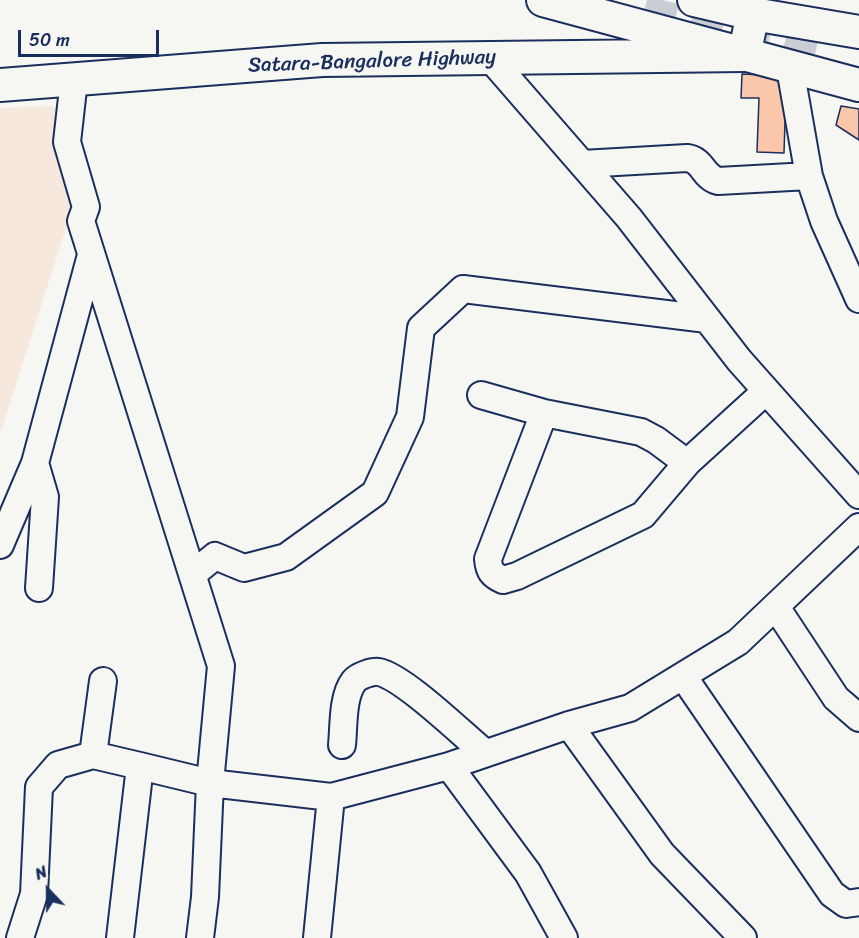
<!DOCTYPE html>
<style>
body{margin:0}
#map{position:relative;width:859px;height:938px;overflow:hidden;background:#f6f6f2;font-family:Sriracha,sans-serif}
canvas{display:block}
.north{position:absolute;left:18px;top:860px;width:60px;height:60px;-webkit-text-stroke:4px #f6f6f2;paint-order:stroke;rotate:338deg;font-size:16px;font-weight:700;line-height:24px;text-align:center;color:#1b2f5e}
.north::after{content:'';display:block;margin:auto;width:21px;height:27px;background:#1b2f5e;clip-path:polygon(50% 0,100% 100%,50% 72%,0 100%)}
.scale{position:absolute;left:18px;top:30px;width:141px;height:27px;box-sizing:border-box;border:3px solid #1b2f5e;border-top:0;padding-left:8px;font-size:18px;line-height:21px;white-space:nowrap;color:#1b2f5e;-webkit-text-stroke:4px #f6f6f2;paint-order:stroke}
</style>
<div id="map">
<canvas width="859" height="938"></canvas>
<div class="north">N</div>
<div class="scale">50 m</div>
</div>
<script>
const c = document.querySelector('canvas').getContext('2d');
c.lineJoin = 'round';
function fill(path, color) {
  c.fillStyle = color;
  c.fill(path, 'evenodd');
}
function strokePath(path, color, width, dash) {
  c.strokeStyle = color;
  c.lineWidth = width;
  c.lineCap = dash ? 'butt' : 'round';
  c.setLineDash(dash || []);
  c.stroke(path);
}
function drawText(font, color, halo, rows, align = 'center') {
  c.font = font + ' Sriracha,sans-serif';
  c.lineWidth = 6;
  c.setLineDash([]);
  c.textBaseline = 'middle';
  c.strokeStyle = halo;
  c.fillStyle = color;
  for (const [text, x, y, turn = 0] of rows) {
    c.save();
    c.translate(x, y);
    c.rotate((+turn || 0) * Math.PI / 180);
    c.textAlign = isNaN(turn) ? turn : align;
    if (halo) c.strokeText(text, 0, 0);
    c.fillText(text, 0, 0);
    c.restore();
  }
}
const built = new Path2D(`
 M 55,106 L 60,155 L 72,209 L 0,434 L 0,108 Z`);
const building = new Path2D(`
 M 742,74 L 784,76 L 786,90 L 784,153 L 757,152 L 759,98 L 741,98 Z
 M 841,106 L 859,109 L 859,140 L 836,125 Z`);
const majorTunnel = new Path2D(`
 M 644,12 L 821,55`);
const minor = new Path2D(`
 M 490,58 L 629,218 L 739,360 L 859,495
 M 790,68 L 809,176 L 824,221 L 859,299
 M 74,80 L 67,142 L 86,207 L 81,221 L 221,666 L 210,783 L 140,766
 M 582,164 L 687,158 C 703,160 703,177 718,181 L 809,176
 M 481,395 L 544,413 L 641,432 L 656,440 L 687,463
 M 544,413 L 488,559 C 489,571 492,575 503,580 L 517,576 L 643,515 L 687,463 L 766,391
 M 35,463 L 45,497 L 39,588
 M 0,545 L 35,463 L 91,255
 M 193,574 L 215,556 L 244,568 L 286,557 L 375,493 L 410,417 L 421,328 L 463,289 L 707,319
 M 776,607 L 836,698 L 859,718
 M 683,676 L 832,894 L 846,904 L 859,902
 M 103,681 L 93,755 L 140,766 L 120,938
 M 569,725 L 662,854 L 743,938
 M 342,745 C 344,726 342,697 354,681 C 358,676 372,671 379,672 C 405,678 463,735 485,753
 M 449,766 L 528,873 L 564,938
 M 20,938 L 34,894 L 39,787 L 58,765 L 93,755
 M 200,938 L 205,897 L 210,783 L 331,797 L 449,766 L 569,725 L 630,708 L 738,642 L 859,527
 M 317,938 L 331,797`);
const major = new Path2D(`
 M 543,0 L 859,85
 M 694,0 L 753,14 L 859,32
 M 0,85 L 322,60 L 744,55 L 753,14`);
const streetNames = [
 ["Satara-Bangalore Highway",372,62,-2]
];
fill(built, '#f7e8dd');
fill(building, '#fac7ab');
strokePath(building, '#1b2f5e', 1.5);
strokePath(majorTunnel, '#caced4', 32, [32, 16]);
strokePath(minor, '#1b2f5e', 30);
strokePath(major, '#1b2f5e', 36);
strokePath(minor, '#f6f6f2', 26);
strokePath(major, '#f6f6f2', 32);
drawText('21px', '#1b2f5e', '#f6f6f2', streetNames);
</script>
